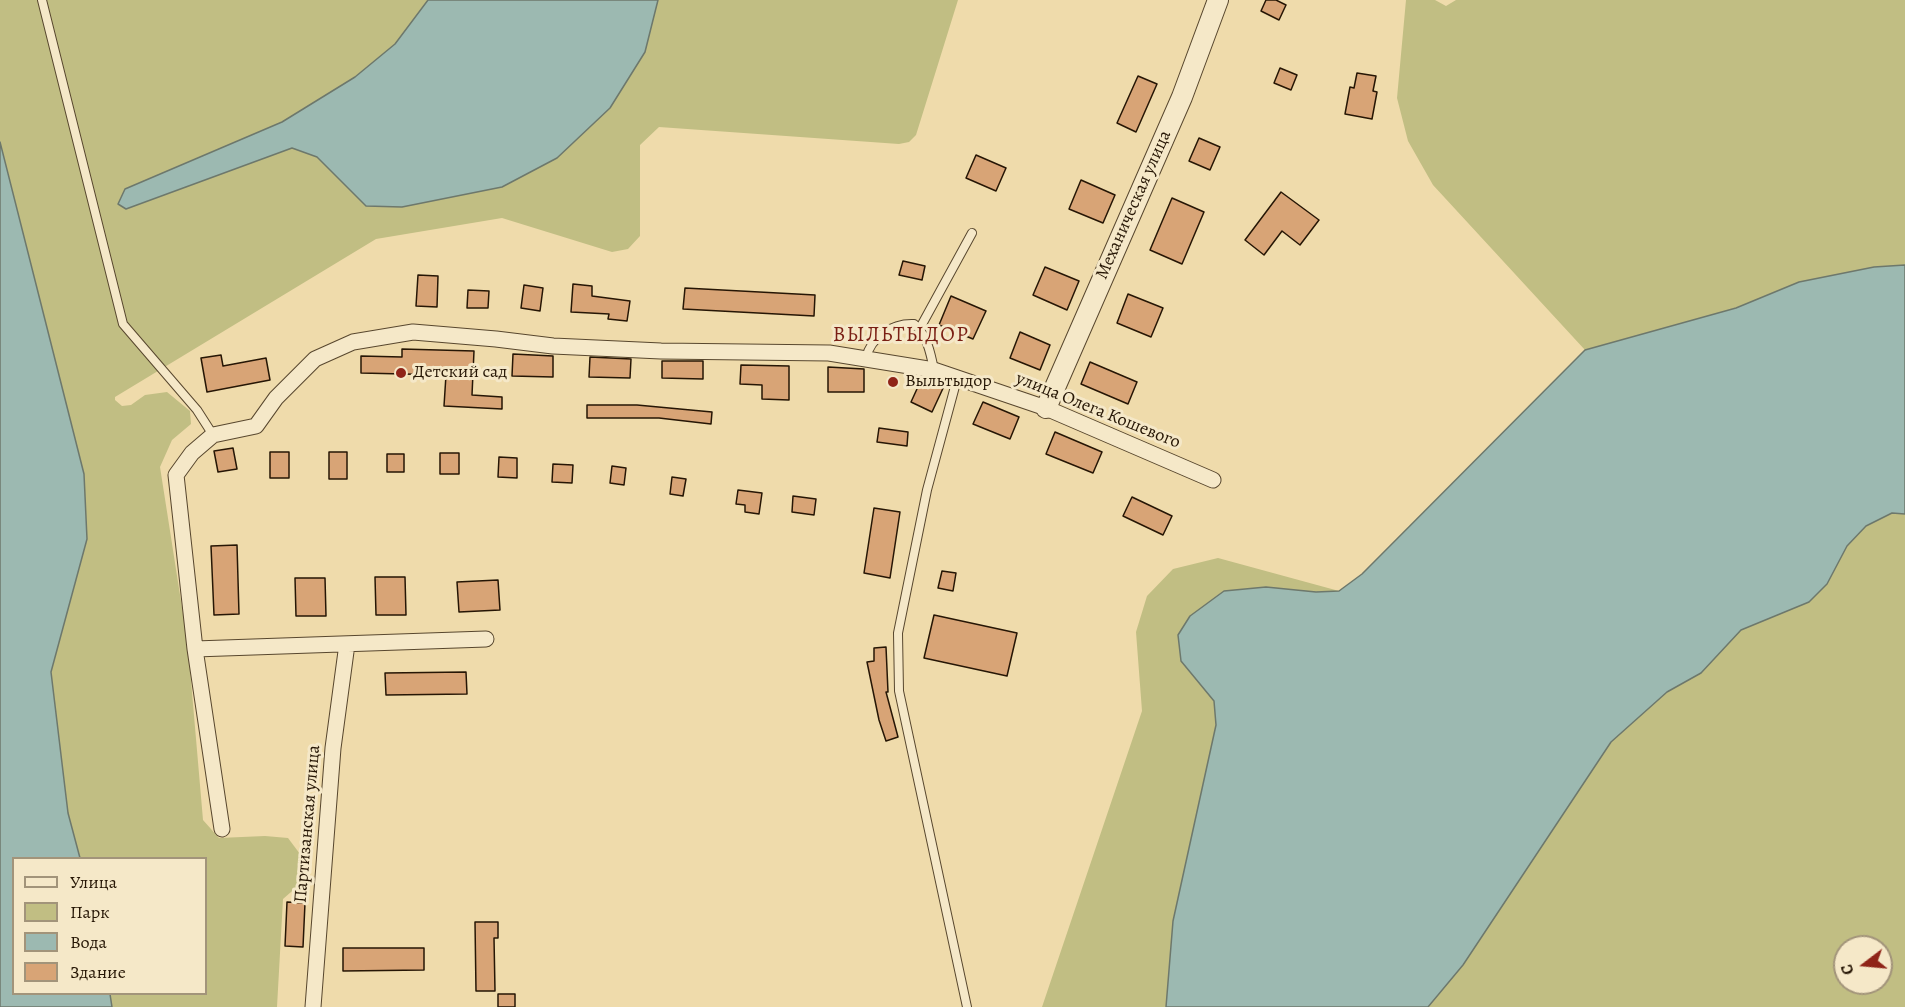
<!DOCTYPE html>
<meta charset="utf-8">
<style>
body{margin:0}
#map{position:relative;width:1905px;height:1007px;overflow:hidden;background:#efdbab;font-family:Alegreya,serif}
canvas{display:block}
.legend{position:absolute;left:12px;top:857px;width:195px;height:138px;box-sizing:border-box;background:#f5e8c8;border:2px solid #a2947a;margin:0;padding:8px 10px;list-style:none;font-size:18px;color:#261605}
.legend li{display:flex;align-items:center;gap:12px;height:30px}
.legend b{width:30px;border:2px solid #a2947a}
.north{position:absolute;left:1833px;top:935px;width:60px;height:60px;box-sizing:border-box;background:#f5e8c8;border:2px solid #a2947a;border-radius:50%;rotate:254deg;font-size:16px;font-weight:700;line-height:24px;text-align:center;color:#261605}
.north::after{content:'';display:block;margin:auto;width:21px;height:27px;background:#8f2418;clip-path:polygon(50% 0,100% 100%,50% 72%,0 100%)}
</style>
<div id="map">
<canvas width="1905" height="1007"></canvas>
<ul class="legend">
<li><b style="height:8px;background:#f5e8c8"></b>Улица</li>
<li><b style="height:16px;background:#c1be83"></b>Парк</li>
<li><b style="height:16px;background:#9cb9b1"></b>Вода</li>
<li><b style="height:16px;background:#d8a476"></b>Здание</li>
</ul>
<div class="north">С</div>
</div>
<script>
const c = document.querySelector('canvas').getContext('2d');
c.lineJoin = 'round';
function fill(path, color) {
  c.fillStyle = color;
  c.fill(path, 'evenodd');
}
function strokePath(path, color, width, dash) {
  c.strokeStyle = color;
  c.lineWidth = width;
  c.lineCap = dash ? 'butt' : 'round';
  c.setLineDash(dash || []);
  c.stroke(path);
}
function drawText(font, color, halo, rows, align = 'center') {
  c.font = font + ' Alegreya,serif';
  c.lineWidth = 6;
  c.setLineDash([]);
  c.textBaseline = 'middle';
  c.strokeStyle = halo;
  c.fillStyle = color;
  for (const [text, x, y, turn = 0] of rows) {
    c.save();
    c.translate(x, y);
    c.rotate((+turn || 0) * Math.PI / 180);
    c.textAlign = isNaN(turn) ? turn : align;
    if (halo) c.strokeText(text, 0, 0);
    c.fillText(text, 0, 0);
    c.restore();
  }
}
const green = new Path2D(`
 M 0,0 L 428,0 L 395,44 L 355,77 L 282,122 L 125,189 L 126,209 L 292,148 L 317,157 L 366,206 L 645,52 L 658,0 L 958,0 L 916,135 L 909,142 L 899,144 L 659,127 L 640,145 L 640,236 L 628,249 L 612,252 L 502,218 L 376,239 L 115,397 L 115,400 L 122,406 L 131,405 L 145,395 L 167,392 L 190,411 L 191,424 L 172,440 L 160,467 L 188,646 L 203,820 L 219,838 L 265,836 L 288,838 L 303,858 L 299,885 L 283,899 L 277,1007 L 112,1007 L 110,994 L 206,994 L 206,858 L 80,858 L 68,813 L 51,672 L 87,539 L 84,474 L 0,142 Z
 M 1406,0 L 1435,0 L 1446,6 L 1456,0 L 1905,0 L 1905,265 L 1874,267 L 1799,282 L 1736,308 L 1585,350 L 1433,185 L 1408,141 L 1397,98 Z
 M 1892,513 L 1905,514 L 1905,1007 L 1428,1007 L 1463,965 L 1611,742 L 1667,692 L 1701,673 L 1741,630 L 1809,601 L 1827,584 L 1847,546 L 1866,526 ZM 1845,947 L 1881,947 L 1881,983 L 1845,983 Z
 M 1218,558 L 1339,591 L 1316,592 L 1181,661 L 1214,701 L 1216,725 L 1173,921 L 1166,1007 L 1042,1007 L 1142,711 L 1136,632 L 1147,596 L 1173,569 Z`);
const water = new Path2D(`
 M 428,0 L 658,0 L 645,52 L 610,108 L 557,158 L 502,187 L 402,207 L 366,206 L 317,157 L 292,148 L 126,209 L 118,204 L 125,189 L 282,122 L 355,77 L 395,44 Z
 M 0,142 L 84,474 L 87,539 L 51,672 L 68,813 L 80,858 L 14,858 L 14,994 L 110,994 L 112,1007 L 0,1007 Z
 M 1905,265 L 1905,514 L 1892,513 L 1866,526 L 1847,546 L 1827,584 L 1809,602 L 1741,630 L 1701,673 L 1667,692 L 1611,742 L 1463,965 L 1428,1007 L 1166,1007 L 1173,921 L 1216,725 L 1214,701 L 1181,661 L 1178,635 L 1190,616 L 1224,591 L 1266,587 L 1316,592 L 1339,591 L 1362,574 L 1585,350 L 1736,308 L 1799,282 L 1874,267 Z`);
const building = new Path2D(`
 M 1266,0 L 1276,0 L 1286,5 L 1279,20 L 1261,11 Z
 M 1280,68 L 1297,75 L 1291,90 L 1274,83 Z
 M 1357,73 L 1376,76 L 1373,91 L 1377,92 L 1372,119 L 1345,114 L 1350,87 L 1354,88 Z
 M 1138,76 L 1157,84 L 1136,132 L 1117,123 Z
 M 1199,138 L 1220,147 L 1210,170 L 1189,161 Z
 M 976,155 L 1006,168 L 996,191 L 966,178 Z
 M 1081,180 L 1115,195 L 1103,223 L 1069,209 Z
 M 1281,192 L 1319,220 L 1300,245 L 1282,231 L 1264,255 L 1245,240 Z
 M 1172,198 L 1204,212 L 1182,264 L 1150,250 Z
 M 903,261 L 925,266 L 922,280 L 899,275 Z
 M 1045,267 L 1079,281 L 1067,310 L 1033,295 Z
 M 418,275 L 438,276 L 437,307 L 416,306 Z
 M 573,284 L 592,286 L 592,296 L 630,301 L 627,321 L 608,319 L 609,314 L 571,312 Z
 M 524,285 L 543,288 L 540,311 L 521,308 Z
 M 685,288 L 815,295 L 814,316 L 683,309 Z
 M 468,290 L 489,291 L 488,308 L 467,308 Z
 M 1128,294 L 1163,308 L 1151,337 L 1117,323 Z
 M 951,296 L 986,311 L 973,339 L 939,325 Z
 M 1020,332 L 1050,345 L 1040,370 L 1010,358 Z
 M 402,349 L 474,351 L 472,395 L 502,397 L 502,409 L 444,406 L 446,375 L 361,373 L 361,356 L 402,357 Z
 M 513,354 L 553,356 L 553,377 L 512,376 Z
 M 221,355 L 223,366 L 266,358 L 270,380 L 207,392 L 201,358 Z
 M 590,357 L 631,359 L 630,378 L 589,377 Z
 M 662,361 L 703,361 L 703,379 L 662,378 Z
 M 1090,362 L 1137,382 L 1128,404 L 1081,384 Z
 M 741,365 L 789,366 L 789,400 L 762,399 L 762,385 L 740,384 Z
 M 828,367 L 864,369 L 864,392 L 828,392 Z
 M 922,378 L 945,384 L 932,412 L 911,402 Z
 M 983,402 L 1019,417 L 1010,439 L 973,424 Z
 M 587,405 L 637,405 L 712,412 L 711,424 L 659,418 L 587,418 Z
 M 879,428 L 908,432 L 907,446 L 877,442 Z
 M 1055,432 L 1102,452 L 1093,473 L 1046,454 Z
 M 233,448 L 237,469 L 218,472 L 214,451 Z
 M 270,452 L 289,452 L 289,478 L 270,478 Z
 M 329,452 L 347,452 L 347,479 L 329,479 Z
 M 440,453 L 459,453 L 459,474 L 440,474 Z
 M 387,454 L 404,454 L 404,472 L 387,472 Z
 M 499,457 L 517,458 L 517,478 L 498,477 Z
 M 553,464 L 573,465 L 572,483 L 552,482 Z
 M 612,466 L 626,468 L 624,485 L 610,483 Z
 M 672,477 L 686,479 L 683,496 L 670,494 Z
 M 738,490 L 762,493 L 759,514 L 745,512 L 745,505 L 736,504 Z
 M 793,496 L 816,499 L 814,515 L 792,512 Z
 M 1132,497 L 1172,516 L 1163,535 L 1123,516 Z
 M 874,508 L 900,512 L 890,578 L 864,573 Z
 M 237,545 L 239,614 L 214,615 L 211,546 Z
 M 942,571 L 956,573 L 953,591 L 938,588 Z
 M 375,577 L 405,577 L 406,615 L 376,615 Z
 M 295,578 L 325,578 L 326,616 L 296,616 Z
 M 498,580 L 500,610 L 459,612 L 457,582 Z
 M 934,615 L 1017,633 L 1007,676 L 924,658 Z
 M 886,647 L 888,692 L 886,692 L 898,737 L 886,741 L 879,720 L 867,662 L 874,661 L 874,648 Z
 M 466,672 L 467,694 L 386,695 L 385,673 Z
 M 287,902 L 305,903 L 303,947 L 285,946 Z
 M 475,922 L 498,922 L 498,938 L 494,938 L 495,991 L 476,991 Z
 M 343,948 L 424,948 L 424,970 L 343,971 Z
 M 498,994 L 515,994 L 515,1007 L 498,1007 Z`);
const service = new Path2D(`
 M 42,0 L 123,324 L 197,410 L 213,435
 M 920,328 L 972,233
 M 866,358 C 871,337 892,323 914,324 C 927,334 931,355 934,370
 M 957,379 L 927,490 L 898,633 L 899,691 L 967,1007`);
const minor = new Path2D(`
 M 195,649 L 486,639
 M 222,829 L 195,649 L 176,475 L 192,453 L 213,435 L 256,426 L 276,398 L 315,359 L 353,342 L 413,332 L 496,339 L 553,346 L 661,351 L 829,353 L 934,370 L 1046,408 L 1213,480
 M 313,1007 L 333,748 L 347,644`);
const tertiary = new Path2D(`
 M 1046,408 L 1182,97 L 1218,0`);
const markers = [
 [401,373,6,"#8f2418"],
 [893,382,6,"#8f2418"]
];
const streetNames = [
 ["Механическая улица",1134,205,-66],
 ["улица Олега Кошевого",1098,411,22],
 ["Партизанская улица",308,824,-85]
];
const poiNames = [
 ["Детский сад",413,373],
 ["Выльтыдор",905,382]
];
const quarterNames = [
 ["ВЫЛЬТЫДОР",901,336]
];
fill(green, '#c1be83');
fill(water, '#9cb9b1');
strokePath(water, '#6d786c', 1.5);
fill(building, '#d8a476');
strokePath(building, '#261605', 1.5);
strokePath(service, '#58472e', 10);
strokePath(minor, '#58472e', 17);
strokePath(tertiary, '#58472e', 22);
strokePath(service, '#f5e8c8', 8);
strokePath(minor, '#f5e8c8', 15);
strokePath(tertiary, '#f5e8c8', 20);
for (const [x, y, r, color] of markers) {
  const dot = new Path2D();
  dot.arc(x, y, r, 0, 2 * Math.PI);
  c.fillStyle = color;
  c.fill(dot);
  strokePath(dot, '#f5e8c8', 2);
}
drawText('18px', '#261605', '#f5e8c8', streetNames);
drawText('18px', '#261605', '#f5e8c8', poiNames, 'left');
c.letterSpacing = '1.5px';
drawText('21px', '#7a1f14', '#f5e8c8', quarterNames);
c.letterSpacing = '0px';
</script>
